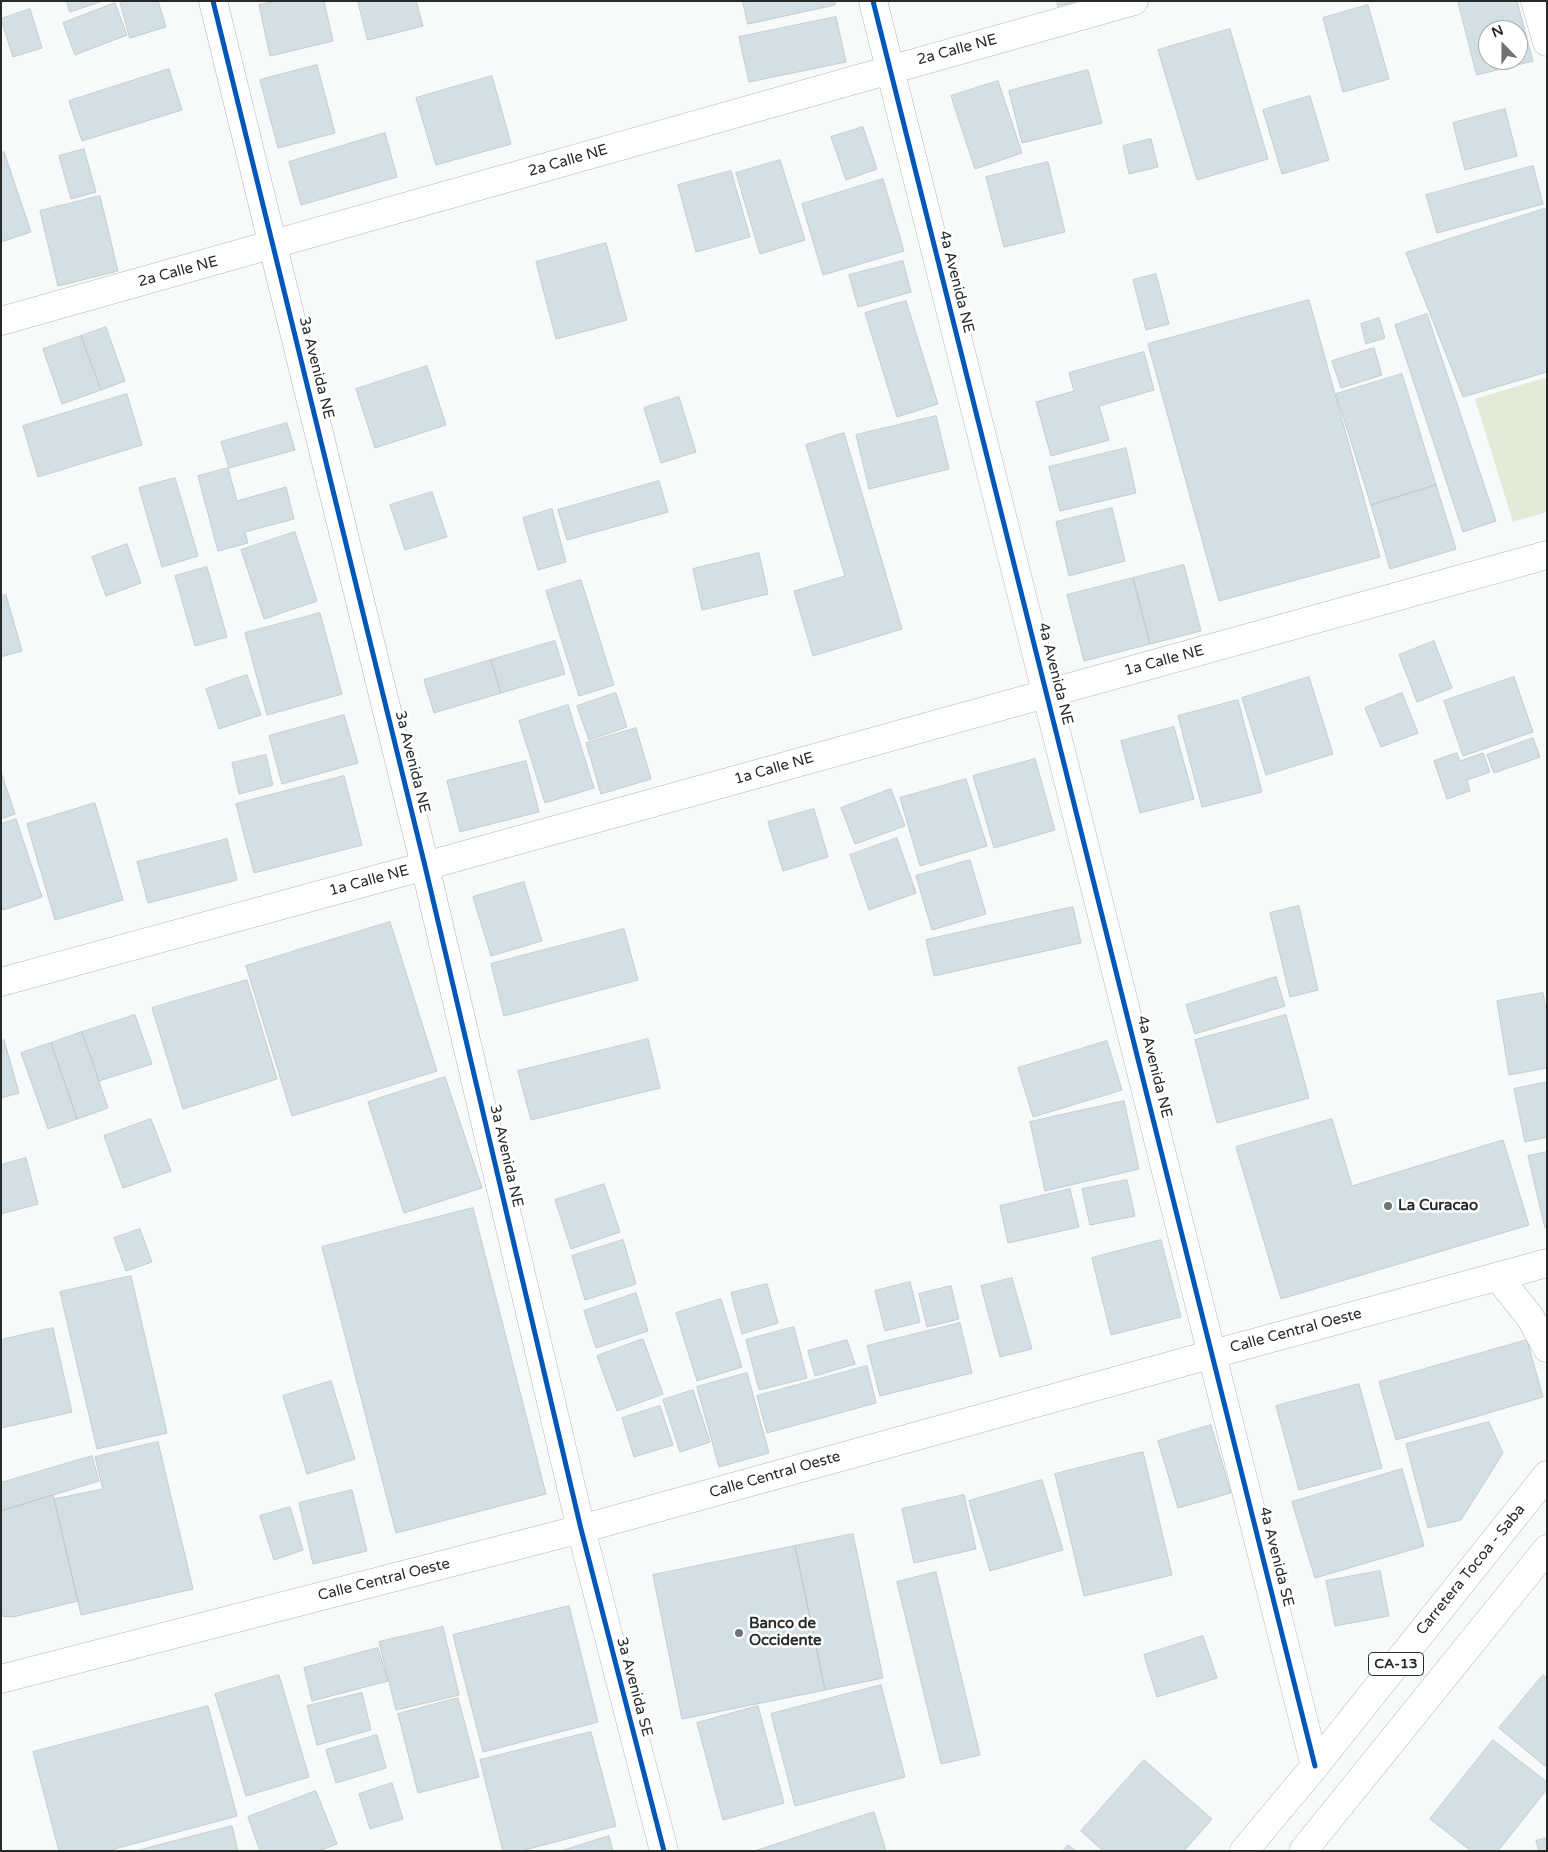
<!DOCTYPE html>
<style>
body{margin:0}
#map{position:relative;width:1548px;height:1852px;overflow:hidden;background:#f7fafa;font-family:"Varela Round",sans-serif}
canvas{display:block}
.frame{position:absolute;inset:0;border:2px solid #282a2a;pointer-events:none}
.north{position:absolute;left:1478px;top:20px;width:50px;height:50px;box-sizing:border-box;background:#fff;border:1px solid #a9aaaa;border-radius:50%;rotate:338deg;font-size:14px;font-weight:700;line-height:20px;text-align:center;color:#282a2a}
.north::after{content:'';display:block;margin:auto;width:18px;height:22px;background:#707373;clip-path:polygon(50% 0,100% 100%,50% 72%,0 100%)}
</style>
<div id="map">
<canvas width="1548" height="1852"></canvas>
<div class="frame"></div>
<div class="north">N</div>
</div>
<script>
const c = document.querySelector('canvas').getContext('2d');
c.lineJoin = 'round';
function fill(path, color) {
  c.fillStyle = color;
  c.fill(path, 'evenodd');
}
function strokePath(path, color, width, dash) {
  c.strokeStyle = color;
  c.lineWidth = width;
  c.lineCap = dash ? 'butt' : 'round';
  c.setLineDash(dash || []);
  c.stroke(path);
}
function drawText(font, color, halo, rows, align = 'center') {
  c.font = font + ' "Varela Round",sans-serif';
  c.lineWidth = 5;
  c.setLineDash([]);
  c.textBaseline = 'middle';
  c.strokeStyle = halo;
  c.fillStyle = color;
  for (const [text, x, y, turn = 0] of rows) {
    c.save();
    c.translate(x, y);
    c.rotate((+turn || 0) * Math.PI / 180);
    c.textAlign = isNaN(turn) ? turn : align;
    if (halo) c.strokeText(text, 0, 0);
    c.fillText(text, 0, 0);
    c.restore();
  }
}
const green = new Path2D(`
 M 1547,377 L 1547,512 L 1513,522 L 1475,399 Z`);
const building = new Path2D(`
 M 67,1 L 103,1 L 70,12 Z
 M 120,1 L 158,1 L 166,27 L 130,38 Z
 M 276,1 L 324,1 L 333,41 L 270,56 L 259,5 Z
 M 358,1 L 416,1 L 423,26 L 368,40 Z
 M 743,1 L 835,1 L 835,5 L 748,24 Z
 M 1057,1 L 1078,1 L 1058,6 Z
 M 1458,1 L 1517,1 L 1533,61 L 1477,75 ZM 1488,30 L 1518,30 L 1518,60 L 1488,60 Z
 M 115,3 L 127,35 L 75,55 L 63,23 Z
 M 1368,5 L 1389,79 L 1343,92 L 1323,18 Z
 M 30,9 L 42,48 L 13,57 L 1,19 Z
 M 836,17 L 846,62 L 749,82 L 739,37 Z
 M 1230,29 L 1268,159 L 1197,180 L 1158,50 Z
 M 317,65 L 335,133 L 278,148 L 260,80 Z
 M 169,69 L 182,110 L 82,141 L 69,101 Z
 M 1088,70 L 1102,123 L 1022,143 L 1009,91 Z
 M 492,76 L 511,144 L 436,165 L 416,98 Z
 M 998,81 L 1022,153 L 975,169 L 951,96 Z
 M 1310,96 L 1329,160 L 1282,174 L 1263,110 Z
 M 1505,109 L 1517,156 L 1465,170 L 1453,123 Z
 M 863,127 L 877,169 L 846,180 L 831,137 Z
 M 385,133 L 397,177 L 301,205 L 289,162 Z
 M 1151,139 L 1158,167 L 1129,174 L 1123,146 Z
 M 84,149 L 96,192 L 71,199 L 59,156 Z
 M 4,152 L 31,232 L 1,242 L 1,153 Z
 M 780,160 L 805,240 L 760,254 L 736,173 Z
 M 1048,162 L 1065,232 L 1004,247 L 986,177 Z
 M 1533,166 L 1543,204 L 1437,233 L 1426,195 Z
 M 731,171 L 750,237 L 696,252 L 678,185 Z
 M 883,179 L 904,251 L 823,275 L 802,204 Z
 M 100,196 L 118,271 L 58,286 L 40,211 Z
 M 1547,208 L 1547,372 L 1463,397 L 1406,253 Z
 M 606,243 L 627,320 L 556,339 L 536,262 Z
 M 903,261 L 911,292 L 858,307 L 849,275 Z
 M 1156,274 L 1169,324 L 1146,330 L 1133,280 Z
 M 1309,300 L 1380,557 L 1219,601 L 1148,344 Z
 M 906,301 L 938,404 L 897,417 L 865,313 Z
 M 1427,314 L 1496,521 L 1463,532 L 1395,325 Z
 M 1379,318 L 1385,338 L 1366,344 L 1361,324 Z
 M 106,327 L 125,381 L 101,390 L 81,336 Z
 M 81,336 L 101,390 L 62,404 L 43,349 Z
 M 1374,348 L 1382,375 L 1341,388 L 1332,361 Z
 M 1144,352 L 1154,390 L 1099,406 L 1109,440 L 1051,456 L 1036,402 L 1074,391 L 1069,373 Z
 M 427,366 L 446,425 L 375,448 L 356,389 Z
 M 1402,374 L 1436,485 L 1371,505 L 1336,394 Z
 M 127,394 L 142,445 L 38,477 L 23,426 Z
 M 679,397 L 696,452 L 661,463 L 644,408 Z
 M 936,416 L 949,469 L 869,489 L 856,435 Z
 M 287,423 L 295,450 L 229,468 L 221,442 Z
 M 844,433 L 902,629 L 813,656 L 794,591 L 845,576 L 806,445 Z
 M 1126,448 L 1136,493 L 1060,511 L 1049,467 Z
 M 228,468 L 237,501 L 286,487 L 294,519 L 245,532 L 248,543 L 218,551 L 198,476 Z
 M 175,478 L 198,556 L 162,567 L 139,488 Z
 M 659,481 L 668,512 L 567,540 L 558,510 Z
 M 1436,485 L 1456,549 L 1390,569 L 1371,505 Z
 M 432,492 L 447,537 L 405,550 L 390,505 Z
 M 1112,508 L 1125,561 L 1069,576 L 1056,522 Z
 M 552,509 L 566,562 L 538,570 L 523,518 Z
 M 295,532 L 317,601 L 264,619 L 241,550 Z
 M 127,544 L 141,583 L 106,596 L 92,557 Z
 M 759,553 L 768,594 L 702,610 L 693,569 Z
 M 1184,565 L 1201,631 L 1150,644 L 1133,578 Z
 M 207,567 L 227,637 L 195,646 L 175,576 Z
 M 1133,578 L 1150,644 L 1084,661 L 1067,595 Z
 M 581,580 L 614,685 L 579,696 L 546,591 Z
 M 6,595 L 22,651 L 1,657 L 1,596 Z
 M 320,613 L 342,694 L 267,715 L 245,633 Z
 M 555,641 L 565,674 L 501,693 L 491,660 Z
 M 1434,641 L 1452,688 L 1417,702 L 1399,655 Z
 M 491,660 L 501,693 L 434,713 L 424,680 Z
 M 247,675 L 261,715 L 219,729 L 206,689 Z
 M 1309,677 L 1333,754 L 1266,775 L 1242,698 Z
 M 1514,677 L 1533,732 L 1463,756 L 1444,701 Z
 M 616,693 L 627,727 L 589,740 L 577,706 Z
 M 1402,693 L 1418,733 L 1381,747 L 1365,708 Z
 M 1238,700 L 1262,792 L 1202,807 L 1178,716 Z
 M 568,705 L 594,788 L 545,803 L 519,721 Z
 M 344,715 L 358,763 L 282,784 L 269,736 Z
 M 1174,727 L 1194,799 L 1140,813 L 1121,741 Z
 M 636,728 L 651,779 L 601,794 L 586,743 Z
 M 1533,738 L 1540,757 L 1494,773 L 1487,755 Z
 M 1457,753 L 1460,761 L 1483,753 L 1490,772 L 1467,780 L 1470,791 L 1447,799 L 1434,761 Z
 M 266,755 L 273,785 L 239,794 L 232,763 Z
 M 1035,759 L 1055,830 L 994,848 L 973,776 Z
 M 526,761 L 539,812 L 460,832 L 447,781 Z
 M 1,772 L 15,814 L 1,819 Z
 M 344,776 L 362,845 L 254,873 L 236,804 Z
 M 966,779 L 987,846 L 920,866 L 900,798 Z
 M 891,789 L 905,826 L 855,844 L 841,808 Z
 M 95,803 L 123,900 L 55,920 L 27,824 Z
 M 814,809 L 828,857 L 783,871 L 768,822 Z
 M 16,819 L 42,897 L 3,910 L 1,904 L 1,824 Z
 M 897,838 L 916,893 L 869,910 L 850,855 Z
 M 227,839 L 237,880 L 148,903 L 137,862 Z
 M 970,860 L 986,914 L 932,930 L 916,876 Z
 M 524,882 L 542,941 L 491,956 L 473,897 Z
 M 1299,906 L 1318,990 L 1290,997 L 1270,913 Z
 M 1073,907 L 1081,943 L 934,976 L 926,940 Z
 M 390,922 L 437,1071 L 292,1116 L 246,966 Z
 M 624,929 L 638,980 L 504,1016 L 491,964 Z
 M 1276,977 L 1285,1006 L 1195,1034 L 1186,1005 Z
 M 247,980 L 277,1079 L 183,1109 L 152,1008 Z
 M 1543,993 L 1547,1013 L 1547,1068 L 1509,1075 L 1497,1001 Z
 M 135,1015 L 152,1064 L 99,1081 L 82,1032 Z
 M 1286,1015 L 1309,1098 L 1217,1123 L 1195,1040 Z
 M 82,1032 L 108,1108 L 77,1119 L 51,1043 Z
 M 648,1039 L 660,1088 L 531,1120 L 518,1071 Z
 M 4,1040 L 19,1093 L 1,1098 L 1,1041 Z
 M 1107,1041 L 1122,1090 L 1033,1117 L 1018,1068 Z
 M 51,1043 L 77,1119 L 48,1129 L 21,1053 Z
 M 445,1077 L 482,1188 L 404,1213 L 368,1102 Z
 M 1547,1082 L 1547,1137 L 1525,1142 L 1514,1089 Z
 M 1124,1101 L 1139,1169 L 1045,1191 L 1030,1122 Z
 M 151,1119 L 171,1171 L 123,1188 L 104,1136 Z
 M 1332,1119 L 1352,1186 L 1503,1140 L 1529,1225 L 1281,1299 L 1236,1147 Z
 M 1547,1152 L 1547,1228 L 1545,1228 L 1528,1156 Z
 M 26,1158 L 38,1204 L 1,1214 L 1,1165 Z
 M 1127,1180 L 1135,1216 L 1090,1225 L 1082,1189 Z
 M 604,1184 L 620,1232 L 571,1249 L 555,1200 Z
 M 1070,1189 L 1079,1227 L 1008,1243 L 1000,1206 Z
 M 473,1208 L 546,1494 L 396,1533 L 322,1247 Z
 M 140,1229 L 152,1262 L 126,1271 L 114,1238 Z
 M 623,1240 L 636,1284 L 585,1300 L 572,1256 Z
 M 1161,1240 L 1181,1317 L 1111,1335 L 1092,1258 Z
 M 131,1276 L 167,1433 L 97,1449 L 60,1292 Z
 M 1012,1278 L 1032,1349 L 1000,1357 L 981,1286 Z
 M 910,1282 L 920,1322 L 885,1331 L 875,1291 Z
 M 767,1284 L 778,1323 L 742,1334 L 731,1293 Z
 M 951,1286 L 959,1319 L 927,1327 L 919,1294 Z
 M 636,1293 L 648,1331 L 596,1348 L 584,1311 Z
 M 721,1299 L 742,1367 L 697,1381 L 676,1313 Z
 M 960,1323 L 972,1373 L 880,1396 L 867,1346 Z
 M 794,1327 L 807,1378 L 759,1390 L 746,1340 Z
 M 53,1328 L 72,1412 L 1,1428 L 1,1340 Z
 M 643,1339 L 663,1394 L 617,1411 L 597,1356 Z
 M 847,1340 L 855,1364 L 815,1376 L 808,1351 Z
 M 1527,1340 L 1543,1397 L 1396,1440 L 1379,1382 Z
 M 867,1366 L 876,1403 L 767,1433 L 757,1396 Z
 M 747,1373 L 769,1453 L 719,1467 L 697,1387 Z
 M 331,1381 L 355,1459 L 307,1474 L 283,1396 Z
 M 1359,1384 L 1382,1468 L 1299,1490 L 1276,1406 Z
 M 693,1390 L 710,1442 L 680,1452 L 663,1400 Z
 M 660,1406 L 673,1445 L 634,1457 L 622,1418 Z
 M 1489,1422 L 1503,1453 L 1461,1520 L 1428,1528 L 1406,1444 Z
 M 1211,1425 L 1231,1493 L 1178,1508 L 1158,1441 Z
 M 158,1442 L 193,1589 L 81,1615 L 54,1499 L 103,1489 L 95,1457 Z
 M 1143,1452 L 1172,1575 L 1084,1596 L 1055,1474 Z
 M 92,1456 L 99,1481 L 1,1511 L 1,1483 Z
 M 1402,1469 L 1424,1546 L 1315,1578 L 1292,1502 Z
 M 1042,1480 L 1063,1550 L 990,1571 L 969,1501 Z
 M 352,1490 L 367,1551 L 313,1564 L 299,1503 Z
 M 53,1495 L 78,1601 L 13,1617 L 1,1616 L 1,1511 Z
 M 964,1495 L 976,1549 L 914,1563 L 902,1509 Z
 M 290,1507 L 303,1550 L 274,1560 L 260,1516 Z
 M 853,1534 L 883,1678 L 825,1690 L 795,1546 Z
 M 795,1546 L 825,1690 L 682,1719 L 653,1575 Z
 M 1380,1571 L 1389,1616 L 1335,1626 L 1326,1581 Z
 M 936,1572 L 980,1755 L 941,1764 L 897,1582 Z
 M 569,1606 L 598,1722 L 483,1752 L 453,1635 Z
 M 443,1627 L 459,1695 L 396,1710 L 379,1642 Z
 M 1203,1636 L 1217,1678 L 1157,1697 L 1144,1655 Z
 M 378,1648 L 388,1681 L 312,1701 L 304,1668 Z
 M 279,1675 L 309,1777 L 246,1796 L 215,1694 Z
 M 1543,1675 L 1547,1678 L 1547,1768 L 1499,1728 Z
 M 881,1685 L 905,1777 L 795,1806 L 771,1714 Z
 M 362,1693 L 371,1730 L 317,1745 L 307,1706 Z
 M 458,1698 L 479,1777 L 418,1793 L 398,1714 Z
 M 208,1706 L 237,1816 L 107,1851 L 59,1851 L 33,1752 Z
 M 758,1706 L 784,1803 L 723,1820 L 697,1723 Z
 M 591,1732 L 616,1826 L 521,1851 L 503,1851 L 480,1760 Z
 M 377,1735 L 386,1768 L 336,1783 L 326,1750 Z
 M 1493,1740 L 1547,1782 L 1547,1789 L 1498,1851 L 1471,1851 L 1430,1819 Z
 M 1144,1760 L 1212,1819 L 1184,1851 L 1103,1851 L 1081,1831 Z
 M 392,1783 L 403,1819 L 370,1829 L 359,1794 Z
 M 316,1791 L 337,1844 L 319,1851 L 260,1851 L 248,1817 Z
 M 874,1812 L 886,1851 L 755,1851 Z
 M 232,1826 L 238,1851 L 136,1851 Z
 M 609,1836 L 613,1851 L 561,1851 Z
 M 1547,1838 L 1547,1851 L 1539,1851 L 1536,1841 Z
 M 1068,1845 L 1076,1851 L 1063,1851 Z`);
const street = new Path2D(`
 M 213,1 L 425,866 L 581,1529 L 664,1851
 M 873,1 L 1315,1766
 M 1535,1 L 1547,42
 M 1,321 C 380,217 756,105 1134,1
 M 1,982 L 425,866 L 1547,555
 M 1498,1277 L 1530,1317 L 1547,1348
 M 1,1679 L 581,1529 L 1213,1354 L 1547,1263`);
const primary = new Path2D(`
 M 1244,1851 L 1315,1766 L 1547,1475
 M 1303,1851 L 1547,1549`);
const cycleway = new Path2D(`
 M 213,1 L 425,866 L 581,1529 L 664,1851
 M 873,1 L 1315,1766`);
const markers = [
 [1388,1206,5,"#707373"],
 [739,1633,5,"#707373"]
];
const shields = [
 [1396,1664,55]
];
const shieldNames = [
 ["CA-13",1396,1664]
];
const streetNames = [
 ["2a Calle NE",957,50,-15],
 ["2a Calle NE",568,161,-16],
 ["2a Calle NE",178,272,-15],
 ["4a Avenida NE",956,282,76],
 ["3a Avenida NE",316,368,76],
 ["1a Calle NE",1164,661,-15],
 ["4a Avenida NE",1055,674,76],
 ["3a Avenida NE",412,762,76],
 ["1a Calle NE",774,769,-16],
 ["1a Calle NE",369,881,-15],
 ["4a Avenida NE",1154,1067,76],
 ["3a Avenida NE",506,1156,77],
 ["Calle Central Oeste",1296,1331,-15],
 ["Calle Central Oeste",775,1475,-16],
 ["4a Avenida SE",1276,1557,76],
 ["Carretera Tocoa - Saba",1471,1570,-51],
 ["Calle Central Oeste",384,1580,-14],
 ["3a Avenida SE",634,1687,75]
];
const poiNames = [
 ["La Curacao",1398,1206],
 ["Banco de",749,1624],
 ["Occidente",749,1641]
];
fill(green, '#e3ebd8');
fill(building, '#d2e0e5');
strokePath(building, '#c7caca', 1);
strokePath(street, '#b3b5b5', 29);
strokePath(primary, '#b3b5b5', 29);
strokePath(street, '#fefefe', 28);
strokePath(primary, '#fefefe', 28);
strokePath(cycleway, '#0057b8', 5);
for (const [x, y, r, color] of markers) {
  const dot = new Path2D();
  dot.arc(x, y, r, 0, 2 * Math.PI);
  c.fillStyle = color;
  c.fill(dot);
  strokePath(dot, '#fff', 2);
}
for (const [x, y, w] of shields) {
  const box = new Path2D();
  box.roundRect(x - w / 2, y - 11.5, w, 23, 4);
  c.fillStyle = '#fff';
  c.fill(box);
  strokePath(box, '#282a2a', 1);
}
drawText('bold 14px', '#282a2a', null, shieldNames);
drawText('15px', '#282a2a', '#fff', streetNames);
drawText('bold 15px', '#282a2a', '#fff', poiNames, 'left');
</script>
